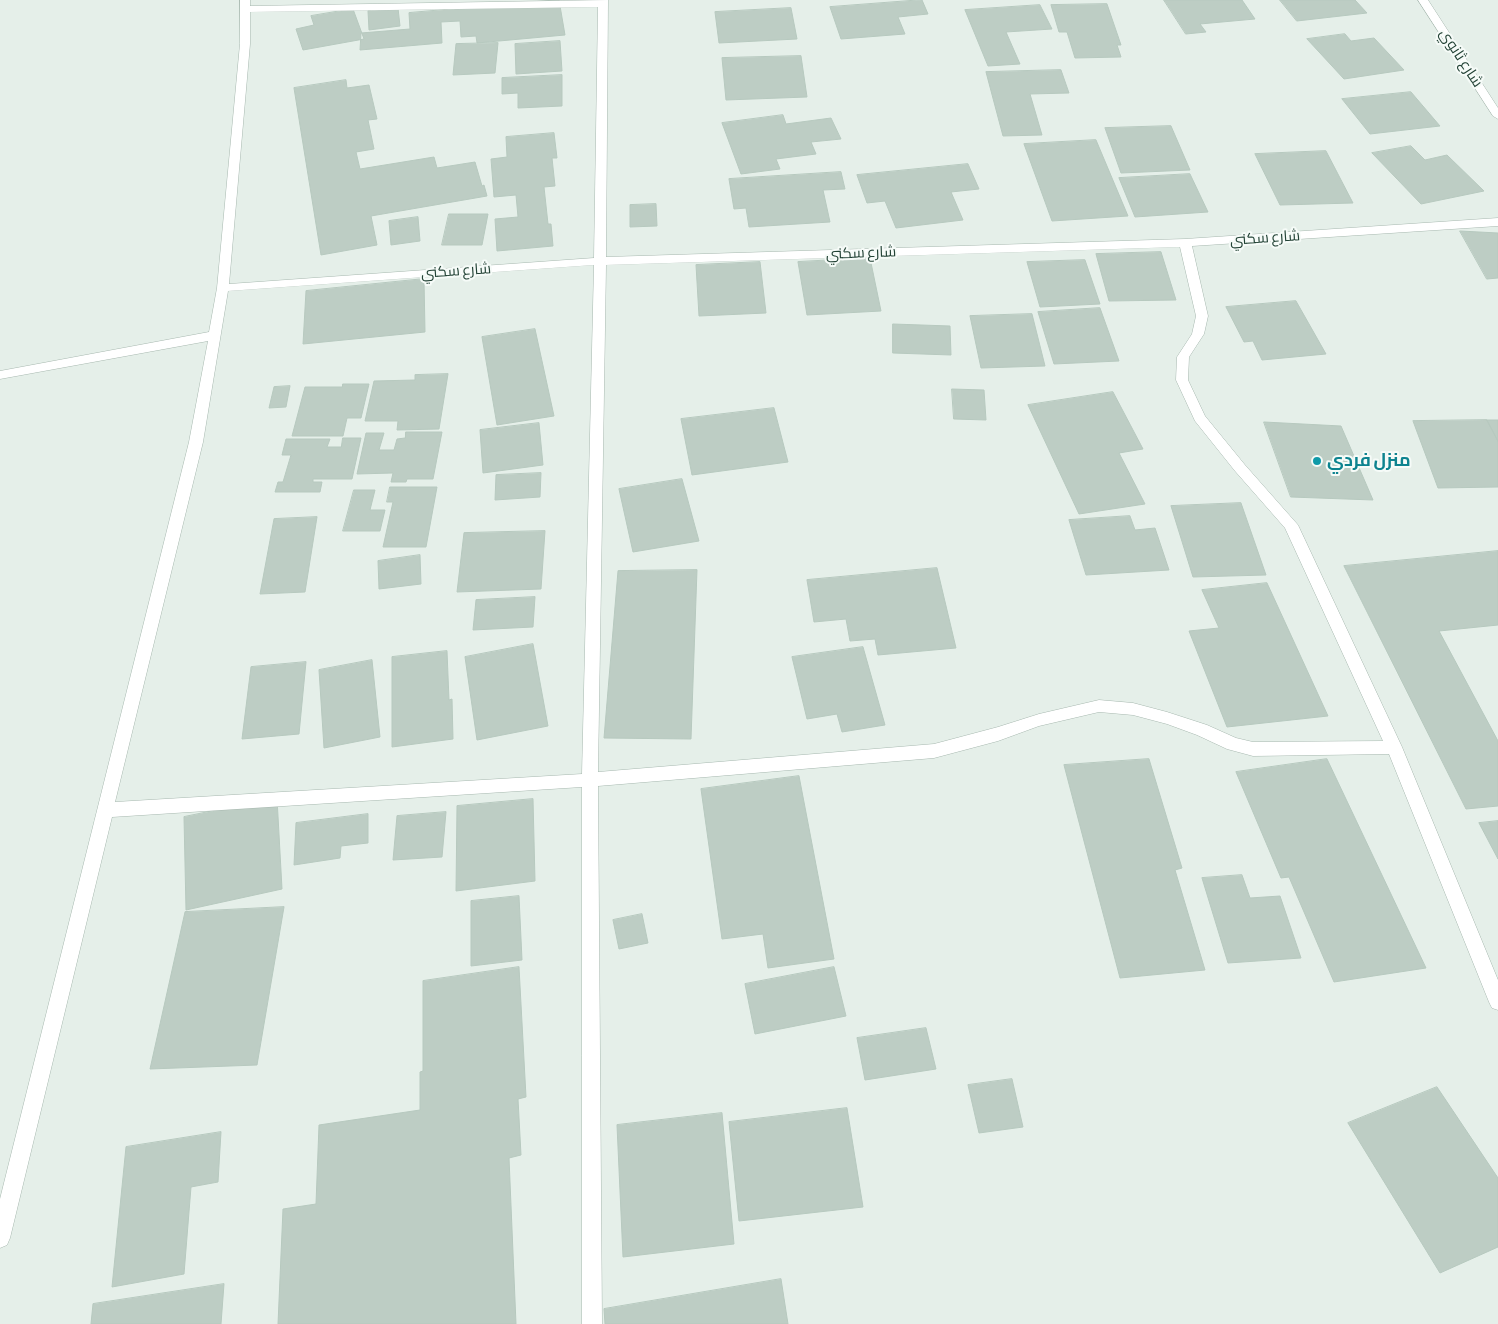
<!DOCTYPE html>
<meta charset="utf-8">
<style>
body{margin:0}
canvas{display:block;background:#e5efe9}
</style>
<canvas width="1498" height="1324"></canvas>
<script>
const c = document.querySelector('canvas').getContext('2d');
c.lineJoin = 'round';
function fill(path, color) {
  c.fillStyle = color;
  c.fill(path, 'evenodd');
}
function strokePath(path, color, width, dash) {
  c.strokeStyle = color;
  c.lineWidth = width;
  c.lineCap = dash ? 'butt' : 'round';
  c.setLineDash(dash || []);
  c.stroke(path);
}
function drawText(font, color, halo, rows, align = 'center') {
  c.font = font + ' "Alegreya Sans",Cairo,sans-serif';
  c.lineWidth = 4;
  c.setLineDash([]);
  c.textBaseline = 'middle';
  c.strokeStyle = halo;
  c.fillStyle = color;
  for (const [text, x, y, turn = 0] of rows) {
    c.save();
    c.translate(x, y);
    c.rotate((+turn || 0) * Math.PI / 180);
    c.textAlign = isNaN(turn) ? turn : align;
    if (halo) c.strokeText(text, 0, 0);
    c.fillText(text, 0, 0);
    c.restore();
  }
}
const building = new Path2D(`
 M 559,0 L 565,35 L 477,43 L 476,36 L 461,37 L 460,21 L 441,22 L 442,43 L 360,50 L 361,33 L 410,29 L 409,13 Z
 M 922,0 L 928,14 L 898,17 L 905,34 L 841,39 L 830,7 Z
 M 1164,0 L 1242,0 L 1255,19 L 1200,24 L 1206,32 L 1186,34 Z
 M 1280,0 L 1355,0 L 1367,13 L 1297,21 Z
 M 1107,4 L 1121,45 L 1117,45 L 1121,57 L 1075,58 L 1067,32 L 1059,32 L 1051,5 Z
 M 1040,5 L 1052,29 L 1006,32 L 1020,64 L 988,66 L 965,10 Z
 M 398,8 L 400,26 L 369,30 L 368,11 Z
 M 791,8 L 797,39 L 719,43 L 715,12 Z
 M 353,9 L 364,39 L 303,50 L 296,29 L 314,25 L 311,16 Z
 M 1345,34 L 1351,41 L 1374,38 L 1404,70 L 1344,79 L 1307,39 Z
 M 560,41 L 562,71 L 516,74 L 515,44 Z
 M 498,43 L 495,73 L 453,75 L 456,44 Z
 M 801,56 L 807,97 L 726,100 L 722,58 Z
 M 1061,70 L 1069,93 L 1030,94 L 1042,135 L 1003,136 L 986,72 Z
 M 562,75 L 562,106 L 518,108 L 518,93 L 502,94 L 502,78 Z
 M 346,80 L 347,88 L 369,85 L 377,119 L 368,120 L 374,149 L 356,152 L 360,169 L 434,157 L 437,168 L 475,162 L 482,186 L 484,185 L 487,196 L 371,216 L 377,245 L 321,255 L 294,88 Z
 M 1411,92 L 1440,126 L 1370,134 L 1342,99 Z
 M 783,115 L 786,124 L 831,118 L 841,139 L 811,142 L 816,154 L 776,159 L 780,169 L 741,174 L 722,123 Z
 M 1171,126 L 1190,170 L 1121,173 L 1105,128 Z
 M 554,133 L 557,158 L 552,158 L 555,186 L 544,187 L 548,224 L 551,224 L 553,246 L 497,251 L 495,219 L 518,217 L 516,195 L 494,197 L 491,159 L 507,157 L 506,137 Z
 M 1096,140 L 1128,216 L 1052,221 L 1024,144 Z
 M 1411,146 L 1425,160 L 1447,155 L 1484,191 L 1421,204 L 1372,153 Z
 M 1326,151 L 1353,203 L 1280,205 L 1255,154 Z
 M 968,164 L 979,189 L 951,192 L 963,220 L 896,228 L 885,201 L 867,203 L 857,175 Z
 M 841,172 L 845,189 L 823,190 L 830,222 L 749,227 L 746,208 L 734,209 L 729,179 Z
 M 1190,174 L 1208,212 L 1135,217 L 1119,178 Z
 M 656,204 L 657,226 L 630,227 L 630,205 Z
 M 449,214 L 488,214 L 482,245 L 442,245 Z
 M 418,217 L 420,241 L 391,245 L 389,221 Z
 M 1460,231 L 1498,233 L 1498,278 L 1487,279 Z
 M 1161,252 L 1176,300 L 1109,301 L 1096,254 Z
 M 870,258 L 881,311 L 807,315 L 798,262 Z
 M 1085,260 L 1100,304 L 1040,307 L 1027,262 Z
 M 760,262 L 766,313 L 699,316 L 696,265 Z
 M 424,279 L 425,332 L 303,344 L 306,291 Z
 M 1296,301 L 1326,354 L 1262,360 L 1253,341 L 1244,342 L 1226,307 Z
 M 1100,308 L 1119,361 L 1054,364 L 1038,312 Z
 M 1032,314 L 1045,366 L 981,368 L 970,316 Z
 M 893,324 L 950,326 L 951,355 L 893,353 Z
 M 535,329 L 554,416 L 497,425 L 482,337 Z
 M 448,374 L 439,429 L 397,430 L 398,421 L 365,421 L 374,381 L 415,380 L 415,375 Z
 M 343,384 L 369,384 L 361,418 L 347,418 L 343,436 L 292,436 L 305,387 L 342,387 Z
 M 290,386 L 286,407 L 269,408 L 274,387 Z
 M 952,389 L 984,390 L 986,420 L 954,419 Z
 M 1113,392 L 1143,449 L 1119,453 L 1145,504 L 1079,514 L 1028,405 Z
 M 774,408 L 788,462 L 692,475 L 681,419 Z
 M 1487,420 L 1498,420 L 1498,441 Z
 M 1487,420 L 1498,441 L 1498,487 L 1438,488 L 1413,421 Z
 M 1264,422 L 1341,426 L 1373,500 L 1291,497 Z
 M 539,423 L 543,465 L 483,473 L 480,430 Z
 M 406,432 L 442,432 L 433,479 L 407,479 L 406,482 L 391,482 L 393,473 L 357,474 L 366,433 L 384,433 L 379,450 L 394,450 L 397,439 L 405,438 Z
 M 343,438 L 361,438 L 352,479 L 313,479 L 313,482 L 322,482 L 320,492 L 275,492 L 278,482 L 283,482 L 291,455 L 282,455 L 286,439 L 330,439 L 327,447 L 341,447 Z
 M 541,473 L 540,497 L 495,500 L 496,475 Z
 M 682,479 L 699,541 L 633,552 L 619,489 Z
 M 390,487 L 437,487 L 426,547 L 383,547 L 393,502 L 387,502 Z
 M 354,490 L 375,490 L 370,510 L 385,510 L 380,531 L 343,531 Z
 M 1241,503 L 1266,575 L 1193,577 L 1171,506 Z
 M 1130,516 L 1135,530 L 1155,528 L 1169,570 L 1086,575 L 1069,520 Z
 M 317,517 L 305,592 L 260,594 L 274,519 Z
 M 545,531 L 541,589 L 457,592 L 464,533 Z
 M 1498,551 L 1498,625 L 1439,631 L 1498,741 L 1498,806 L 1466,809 L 1344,566 Z
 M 420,555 L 421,584 L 379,589 L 378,561 Z
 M 937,568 L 956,648 L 878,655 L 875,639 L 850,641 L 846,619 L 814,622 L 807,580 Z
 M 697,570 L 691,739 L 604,738 L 618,571 Z
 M 1267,583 L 1328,716 L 1227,727 L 1189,631 L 1219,628 L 1202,590 Z
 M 535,597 L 533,627 L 473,630 L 476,600 Z
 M 533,644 L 548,726 L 477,740 L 465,657 Z
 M 863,647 L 885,725 L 842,732 L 837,714 L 807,719 L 792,657 Z
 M 447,651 L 449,700 L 452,699 L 453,739 L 392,747 L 392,657 Z
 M 372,660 L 380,737 L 324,748 L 319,670 Z
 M 306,662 L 299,734 L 242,739 L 251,667 Z
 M 1149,759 L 1182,868 L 1175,870 L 1205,970 L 1120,978 L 1064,765 Z
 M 1327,759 L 1426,968 L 1334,982 L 1289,877 L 1281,878 L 1236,772 Z
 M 799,776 L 834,959 L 768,968 L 763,934 L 722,939 L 701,789 Z
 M 277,798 L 282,889 L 186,910 L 184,817 Z
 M 533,799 L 535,881 L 456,891 L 457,806 Z
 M 446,812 L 442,857 L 393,860 L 397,816 Z
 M 368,814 L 368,843 L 341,846 L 340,858 L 294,865 L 296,823 Z
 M 1498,821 L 1498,859 L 1479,823 Z
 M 1242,875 L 1250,898 L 1280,896 L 1301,958 L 1228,963 L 1202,878 Z
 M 519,896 L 522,960 L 471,966 L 471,901 Z
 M 284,907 L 257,1065 L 150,1069 L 185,912 Z
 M 642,914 L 648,943 L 619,949 L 613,920 Z
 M 519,967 L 526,1097 L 518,1099 L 521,1155 L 509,1158 L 516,1324 L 278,1324 L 283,1209 L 316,1204 L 319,1125 L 420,1110 L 420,1072 L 423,1071 L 423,981 Z
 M 834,967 L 846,1016 L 755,1034 L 745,984 Z
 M 926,1028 L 936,1069 L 865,1080 L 857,1038 Z
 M 1012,1079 L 1023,1127 L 979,1133 L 968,1085 Z
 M 1437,1087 L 1498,1178 L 1498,1247 L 1440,1273 L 1348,1123 Z
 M 847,1108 L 863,1207 L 739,1221 L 729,1122 Z
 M 722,1113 L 734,1244 L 623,1257 L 617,1125 Z
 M 221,1132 L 218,1182 L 191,1187 L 184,1274 L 112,1287 L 126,1147 Z
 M 781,1279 L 788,1324 L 605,1324 L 604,1309 Z
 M 224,1284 L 221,1324 L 91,1324 L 93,1304 Z`);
const minor = new Path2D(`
 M 240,0 L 250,0 L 250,6 L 608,0 L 606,257 L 1185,239 L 1498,218 L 1498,226 L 1192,246 L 1208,316 L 1204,334 L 1189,357 L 1188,380 L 1205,416 L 1245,465 L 1298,525 L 1402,747 L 1498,980 L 1498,1010 L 1492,1008 L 1489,1002 L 1389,754 L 1253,756 L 1227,749 L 1197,735 L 1167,724 L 1133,715 L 1099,712 L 1039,726 L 998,741 L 934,758 L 598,786 L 602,1324 L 582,1324 L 582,787 L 112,817 L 10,1238 L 7,1245 L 0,1248 L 0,1199 L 189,442 L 208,341 L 0,379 L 0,371 L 209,332 L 217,288 L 240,44 ZM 598,7 L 594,258 L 229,284 L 250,44 L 250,12 ZM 1180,247 L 1196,316 L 1192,334 L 1177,357 L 1176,380 L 1195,421 L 1235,471 L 1285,528 L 1383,741 L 1253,742 L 1236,738 L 1207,725 L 1167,712 L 1133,703 L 1099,700 L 1039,714 L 998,727 L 934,744 L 598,772 L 606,265 ZM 594,265 L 582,774 L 115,802 L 203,442 L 228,291 Z
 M 1418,0 L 1428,0 L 1498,108 L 1498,119 L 1493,116 Z`);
const markers = [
 [1317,461,5,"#0f9aa8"]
];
const farStreetnames = [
 ["شارع ثانوي",1461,58,57],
 ["شارع سكني",1265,238,-4],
 ["شارع سكني",861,253,-2],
 ["شارع سكني",456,271,-4]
];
const cultureNames = [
 ["منزل فردي",1327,461]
];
fill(building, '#bdcdc4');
strokePath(building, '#b7c9bf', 1);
strokePath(minor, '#a7b8af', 1);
fill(minor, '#fff');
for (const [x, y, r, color] of markers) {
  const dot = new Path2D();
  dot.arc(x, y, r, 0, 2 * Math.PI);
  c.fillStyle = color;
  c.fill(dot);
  strokePath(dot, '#f6fbf8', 2);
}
drawText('15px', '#224235', '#f6fbf8', farStreetnames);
drawText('bold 18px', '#0d838f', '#f6fbf8', cultureNames, 'left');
</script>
